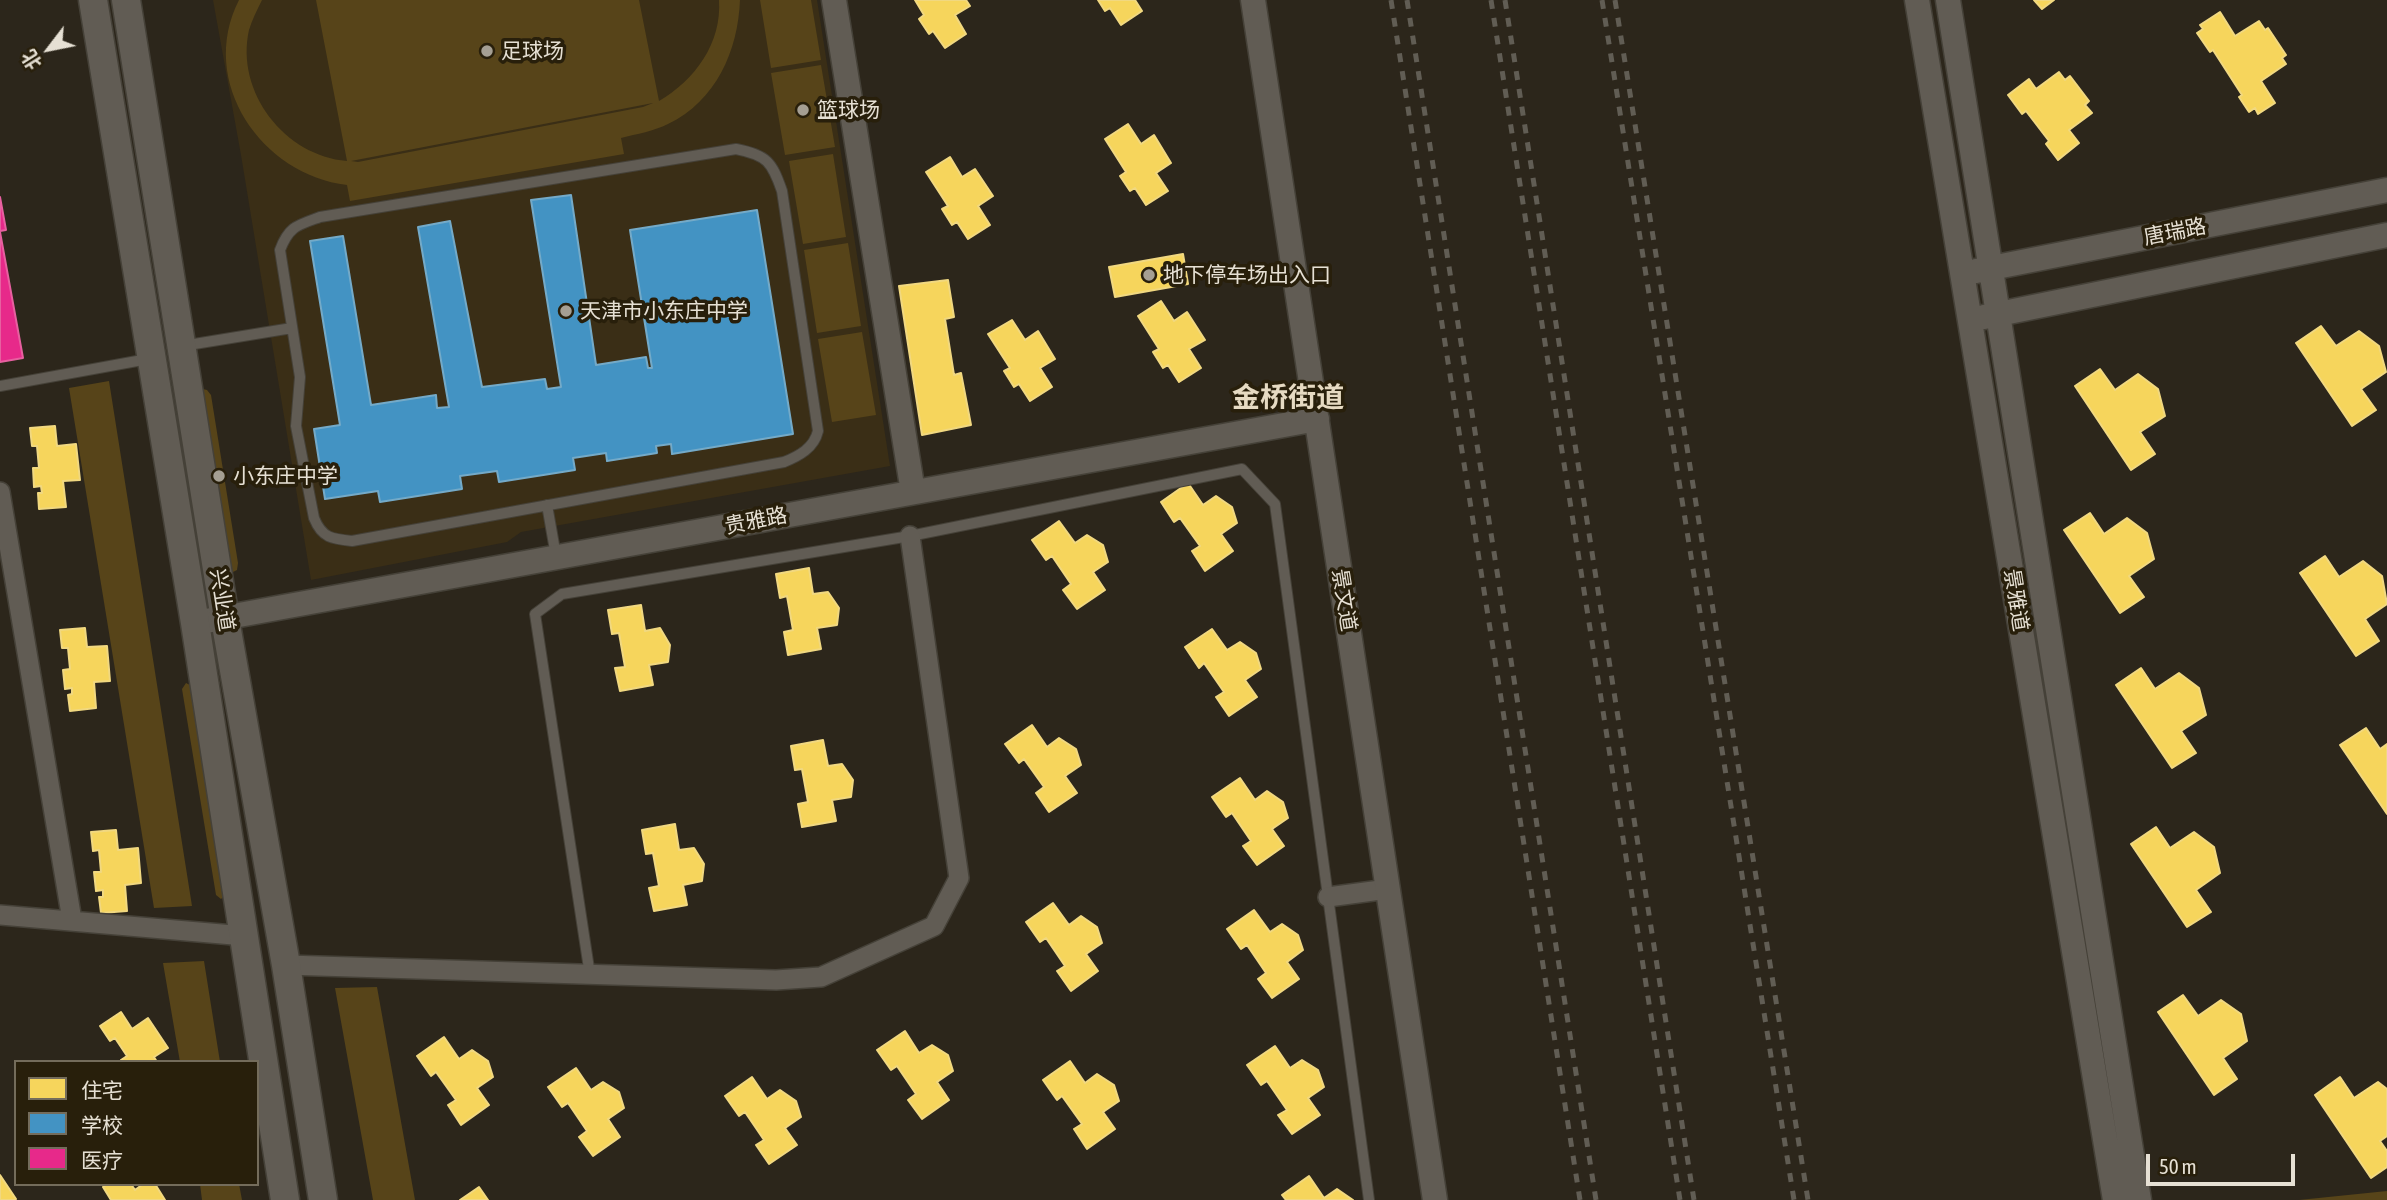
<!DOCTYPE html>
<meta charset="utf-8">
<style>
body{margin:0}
#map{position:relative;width:2387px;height:1200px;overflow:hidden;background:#2c261b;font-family:"Asap Condensed","Noto Sans SC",sans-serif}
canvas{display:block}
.legend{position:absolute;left:14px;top:1060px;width:245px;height:126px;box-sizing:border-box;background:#281f0b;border:2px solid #746c5b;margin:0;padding:9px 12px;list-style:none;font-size:21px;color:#e6e0d4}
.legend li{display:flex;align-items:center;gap:14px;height:35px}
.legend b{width:35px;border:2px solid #746c5b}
.north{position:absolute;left:14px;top:14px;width:70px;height:70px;-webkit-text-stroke:5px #281f0b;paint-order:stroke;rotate:238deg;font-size:19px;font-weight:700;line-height:28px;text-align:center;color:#e6e0d4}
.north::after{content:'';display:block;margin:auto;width:24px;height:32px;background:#e6e0d4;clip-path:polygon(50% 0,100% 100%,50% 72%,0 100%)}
.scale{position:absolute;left:2146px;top:1154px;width:149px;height:32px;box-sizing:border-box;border:4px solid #e6e0d4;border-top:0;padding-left:9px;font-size:21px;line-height:24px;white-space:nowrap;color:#e6e0d4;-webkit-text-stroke:5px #281f0b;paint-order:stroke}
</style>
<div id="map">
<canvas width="2387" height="1200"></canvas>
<ul class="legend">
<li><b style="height:19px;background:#f6d55c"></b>住宅</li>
<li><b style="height:19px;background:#4393c3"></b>学校</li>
<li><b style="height:19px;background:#e7298a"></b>医疗</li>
</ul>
<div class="north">北</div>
<div class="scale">50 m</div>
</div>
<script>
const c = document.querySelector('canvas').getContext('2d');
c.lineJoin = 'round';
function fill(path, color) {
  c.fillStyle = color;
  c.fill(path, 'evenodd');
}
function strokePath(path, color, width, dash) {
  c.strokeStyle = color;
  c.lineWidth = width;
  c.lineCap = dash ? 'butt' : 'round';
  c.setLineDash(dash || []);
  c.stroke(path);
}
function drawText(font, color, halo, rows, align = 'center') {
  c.font = font + ' "Asap Condensed","Noto Sans SC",sans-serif';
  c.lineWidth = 7;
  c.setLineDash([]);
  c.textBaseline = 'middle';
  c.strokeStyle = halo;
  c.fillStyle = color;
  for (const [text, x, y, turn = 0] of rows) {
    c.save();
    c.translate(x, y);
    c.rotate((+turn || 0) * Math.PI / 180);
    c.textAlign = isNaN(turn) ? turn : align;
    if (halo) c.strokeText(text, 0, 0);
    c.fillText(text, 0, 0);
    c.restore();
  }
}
const built = new Path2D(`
 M 213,0 L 817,0 L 890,466 L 521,532 L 507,542 L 311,580 L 241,155 Z`);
const green = new Path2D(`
 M 239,0 L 262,0 C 257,10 252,20 249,30 C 235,92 285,156 347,161 L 316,0 L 639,0 L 659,101 C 695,80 722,43 719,0 L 740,0 C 738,51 716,101 668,124 C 654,131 637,134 621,138 L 624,154 L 350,201 L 347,185 C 262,175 197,82 239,0 ZM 653,103 L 643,107 L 358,162 L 351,161 Z
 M 760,0 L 811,0 L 821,60 L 771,68 Z
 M 821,65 L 835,147 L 785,155 L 771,73 Z
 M 833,154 L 846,237 L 803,244 L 789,161 Z
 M 848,243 L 861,326 L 817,333 L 804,250 Z
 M 862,332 L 876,415 L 832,422 L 818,339 Z
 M 109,381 L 192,906 L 154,908 L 69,388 Z
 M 203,389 L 207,390 L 211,395 L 238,563 L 237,570 L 233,572 L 229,570 L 200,392 Z
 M 186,683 L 192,686 L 226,894 L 221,899 L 216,895 L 182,689 Z
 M 204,961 L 220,1062 L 180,1062 L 163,963 Z
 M 377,987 L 415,1200 L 373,1200 L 335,988 Z
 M 200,1184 L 239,1184 L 242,1200 L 202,1200 Z
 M 2387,1191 L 2387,1200 L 2299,1200 Z`);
const homes = new Path2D(`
 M 915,0 L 966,0 L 970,6 L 955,15 L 966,34 L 945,48 L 933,31 L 929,34 L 919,19 L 924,15 Z
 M 1098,0 L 1135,0 L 1142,11 L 1121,25 L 1110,8 L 1105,11 Z
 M 2034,0 L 2054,0 L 2042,9 Z
 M 2220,12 L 2235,36 L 2259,21 L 2265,30 L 2268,28 L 2286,55 L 2282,58 L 2286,64 L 2261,81 L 2275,103 L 2258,114 L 2255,108 L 2249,112 L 2239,97 L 2242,95 L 2213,50 L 2210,52 L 2197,33 L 2203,29 L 2200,25 Z
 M 2059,72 L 2065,80 L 2070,76 L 2089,101 L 2085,105 L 2092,113 L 2069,130 L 2079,143 L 2058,160 L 2046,144 L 2049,141 L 2026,111 L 2022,114 L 2008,95 L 2029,79 L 2036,89 Z
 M 1128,124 L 1141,144 L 1154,135 L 1171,163 L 1156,173 L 1168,191 L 1146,205 L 1135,188 L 1130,191 L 1120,176 L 1126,172 L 1105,139 Z
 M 950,157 L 962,177 L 975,169 L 993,196 L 978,206 L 990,225 L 968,239 L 957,222 L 952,225 L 942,209 L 948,206 L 926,172 Z
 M 1183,254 L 1188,284 L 1115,297 L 1109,267 Z
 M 948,280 L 954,317 L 945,319 L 954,375 L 961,373 L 971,425 L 922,435 L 899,286 Z
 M 1161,301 L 1174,321 L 1187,312 L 1205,340 L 1189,349 L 1201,368 L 1179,382 L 1168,365 L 1163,368 L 1153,352 L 1159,349 L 1138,316 Z
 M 1012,320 L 1025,340 L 1038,331 L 1055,359 L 1040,368 L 1052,387 L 1030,401 L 1019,384 L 1014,387 L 1004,371 L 1010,368 L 988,334 Z
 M 2321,326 L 2336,346 L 2359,331 L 2379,346 L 2386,372 L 2361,389 L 2376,410 L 2352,426 L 2296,343 Z
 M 2100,369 L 2115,390 L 2138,374 L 2158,389 L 2165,416 L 2140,432 L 2155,454 L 2131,470 L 2075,386 Z
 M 55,426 L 57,446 L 76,444 L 80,480 L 63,481 L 66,507 L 39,509 L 38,493 L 42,493 L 41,486 L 34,487 L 33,468 L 39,468 L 37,446 L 32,446 L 30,428 Z
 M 1188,483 L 1203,505 L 1216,496 L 1232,507 L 1237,523 L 1221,534 L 1233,551 L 1205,571 L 1192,551 L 1200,546 L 1180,518 L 1174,522 L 1161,502 Z
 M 2090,513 L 2104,534 L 2127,518 L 2147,533 L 2154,559 L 2129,576 L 2144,597 L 2120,613 L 2064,530 Z
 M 1059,521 L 1075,543 L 1087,535 L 1103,545 L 1108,562 L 1093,572 L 1105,590 L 1077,609 L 1063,590 L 1071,584 L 1052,556 L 1046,560 L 1032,540 Z
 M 2325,556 L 2339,577 L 2363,561 L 2382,576 L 2387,604 L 2365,619 L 2379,641 L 2356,656 L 2300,573 Z
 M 809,568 L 813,594 L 828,592 L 839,608 L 837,625 L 817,628 L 821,649 L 788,655 L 784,632 L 793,630 L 787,596 L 780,598 L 776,574 Z
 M 641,605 L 645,631 L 660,628 L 670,645 L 668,662 L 649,665 L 653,685 L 620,691 L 615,668 L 625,667 L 619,633 L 612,634 L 608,610 Z
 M 85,628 L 87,647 L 107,646 L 110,681 L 94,682 L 96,708 L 70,711 L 68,695 L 72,694 L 72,688 L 65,689 L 63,670 L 70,669 L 68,648 L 62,648 L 60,630 Z
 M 1212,629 L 1227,650 L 1240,642 L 1256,653 L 1261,669 L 1245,680 L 1257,697 L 1229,716 L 1216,697 L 1224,692 L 1204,663 L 1199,668 L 1185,647 Z
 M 2141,668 L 2155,689 L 2179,673 L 2199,688 L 2206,715 L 2181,731 L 2196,753 L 2172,768 L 2116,685 Z
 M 1032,725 L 1047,747 L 1059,738 L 1076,749 L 1081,765 L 1065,776 L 1077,793 L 1049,812 L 1036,793 L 1044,787 L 1024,759 L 1019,763 L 1005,744 Z
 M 2366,728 L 2380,749 L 2387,744 L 2387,814 L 2340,745 Z
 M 823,740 L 828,766 L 842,764 L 853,780 L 851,797 L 832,800 L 836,821 L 802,827 L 798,804 L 808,802 L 802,769 L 795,770 L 791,746 Z
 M 1240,778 L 1255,800 L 1267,791 L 1283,802 L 1288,818 L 1272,829 L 1284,846 L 1257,865 L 1243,846 L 1251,841 L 1232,813 L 1226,817 L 1212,797 Z
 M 675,824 L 679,850 L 694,848 L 704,864 L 702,881 L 683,885 L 687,905 L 654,911 L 649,888 L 659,886 L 653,853 L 646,854 L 642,830 Z
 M 2156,827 L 2170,848 L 2194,832 L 2214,847 L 2220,873 L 2196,890 L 2211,912 L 2187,927 L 2131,844 Z
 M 116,830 L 118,850 L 138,848 L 141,883 L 125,885 L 127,911 L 101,913 L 99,897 L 103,897 L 103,890 L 96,891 L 94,872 L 101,872 L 99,850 L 93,851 L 91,832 Z
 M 1053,903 L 1069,925 L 1081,916 L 1097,927 L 1102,943 L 1086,954 L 1098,971 L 1071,991 L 1057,971 L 1065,966 L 1046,938 L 1040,942 L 1026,922 Z
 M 1254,910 L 1270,932 L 1282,924 L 1298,935 L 1303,950 L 1287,962 L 1299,979 L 1272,998 L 1258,979 L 1266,973 L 1247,945 L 1241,949 L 1227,929 Z
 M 2183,995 L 2198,1016 L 2221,1000 L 2241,1014 L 2247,1041 L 2223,1058 L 2237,1079 L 2214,1095 L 2158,1012 Z
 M 121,1012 L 132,1029 L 148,1018 L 168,1048 L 154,1057 L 157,1062 L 123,1062 L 121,1060 L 127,1056 L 115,1038 L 110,1041 L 100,1026 Z
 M 905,1031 L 919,1053 L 932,1045 L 948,1055 L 953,1071 L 937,1082 L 949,1100 L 922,1119 L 908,1100 L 916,1094 L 897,1066 L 891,1070 L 877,1050 Z
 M 444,1037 L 459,1059 L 472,1050 L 488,1061 L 493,1077 L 477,1088 L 489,1105 L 461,1125 L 448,1105 L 456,1100 L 436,1072 L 431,1076 L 417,1056 Z
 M 1275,1046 L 1290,1068 L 1302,1060 L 1318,1070 L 1324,1087 L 1308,1098 L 1320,1115 L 1292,1134 L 1278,1115 L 1287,1110 L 1267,1081 L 1261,1085 L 1247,1065 Z
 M 1070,1061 L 1085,1083 L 1097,1074 L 1114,1085 L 1119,1101 L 1103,1112 L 1115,1129 L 1087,1149 L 1074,1129 L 1082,1124 L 1062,1096 L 1057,1100 L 1043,1080 Z
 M 576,1068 L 591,1090 L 603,1082 L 619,1092 L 624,1108 L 608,1119 L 620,1137 L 593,1156 L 579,1137 L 587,1131 L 568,1103 L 562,1107 L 548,1087 Z
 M 752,1077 L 767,1099 L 780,1090 L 796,1101 L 801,1117 L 785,1128 L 797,1145 L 769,1164 L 756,1145 L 764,1140 L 745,1112 L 739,1116 L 725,1096 Z
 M 2340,1077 L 2354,1098 L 2378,1082 L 2387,1089 L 2387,1136 L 2380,1141 L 2387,1151 L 2387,1167 L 2371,1178 L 2315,1095 Z
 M 0,1175 L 16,1199 L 15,1200 L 0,1200 Z
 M 1309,1176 L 1324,1198 L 1337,1189 L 1353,1200 L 1286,1200 L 1282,1195 Z
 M 107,1184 L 131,1184 L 135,1190 L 143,1184 L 155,1184 L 165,1200 L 111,1200 L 103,1187 Z
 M 479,1187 L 488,1200 L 460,1200 Z`);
const schools = new Path2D(`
 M 571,195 L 596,365 L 646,357 L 648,368 L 652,368 L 630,230 L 757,210 L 793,434 L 672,454 L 671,444 L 656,446 L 657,453 L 607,461 L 606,453 L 573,458 L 575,470 L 499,482 L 497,471 L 460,476 L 462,489 L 380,502 L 378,491 L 325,499 L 314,429 L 340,425 L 310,241 L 343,236 L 371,405 L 436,395 L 437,408 L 449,407 L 418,227 L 450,221 L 482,387 L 545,379 L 547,389 L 561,387 L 531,200 Z`);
const health = new Path2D(`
 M 0,197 L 6,230 L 0,231 Z
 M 0,232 L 23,358 L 0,362 Z`);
const service = new Path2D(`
 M 736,149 C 767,155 772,162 782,191 L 818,431 C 814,448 799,456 784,462 L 352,541 C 332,539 322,538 314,518 L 296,426 L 300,377 L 280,250 C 289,226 298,225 320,217 Z
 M 182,346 L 292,328
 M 0,386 L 148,359
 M 547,505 L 556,556
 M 590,975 L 535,614 L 562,594 L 910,536 L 1242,469 L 1275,504 L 1369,1200`);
const minor = new Path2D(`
 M 0,492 L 72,920
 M 1328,897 L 1388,889
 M 0,915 L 245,936
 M 286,965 L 776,980 L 821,977 L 934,926 L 959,878 L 910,536`);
const tertiary = new Path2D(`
 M 834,0 L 913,492
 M 1253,0 L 1435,1200
 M 1917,0 L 2115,1200
 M 1948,0 L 2139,1200
 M 1976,271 L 2387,190
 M 1984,317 L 2387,235
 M 195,623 L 1317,419`);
const secondary = new Path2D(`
 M 93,0 L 195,623 L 285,1200
 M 126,0 L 225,619 L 286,965 L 323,1200`);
const rail = new Path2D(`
 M 1391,0 L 1580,1200
 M 1407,0 L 1596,1200
 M 1491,0 L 1680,1200
 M 1505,0 L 1694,1200
 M 1602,0 L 1794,1200
 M 1615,0 L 1808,1200`);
const markers = [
 [487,51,7,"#a59f93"],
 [803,110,7,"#a59f93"],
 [1149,275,7,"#a59f93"],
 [566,311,7,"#a59f93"],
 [219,476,7,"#a59f93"]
];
const poiNames = [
 ["足球场",501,51],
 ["篮球场",817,110],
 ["地下停车场出入口",1163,275],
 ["天津市小东庄中学",580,311],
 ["小东庄中学",233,476]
];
const streetNames = [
 ["唐瑞路",2175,232,-11],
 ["贵雅路",756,521,-11],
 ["兴业道",222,600,81],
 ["景文道",1344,600,81],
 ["景雅道",2016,600,81]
];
const districtNames = [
 ["金桥街道",1288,398]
];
fill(built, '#3a2e16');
fill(green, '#574419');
fill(homes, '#f6d55c');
strokePath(homes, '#f1d880', 2);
fill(schools, '#4393c3');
strokePath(schools, '#74aac8', 2);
fill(health, '#e7298a');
strokePath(health, '#e760a0', 2);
strokePath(service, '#454138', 12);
strokePath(minor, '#454138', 22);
strokePath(tertiary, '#454138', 27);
strokePath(secondary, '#454138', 31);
strokePath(service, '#615c54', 10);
strokePath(minor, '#615c54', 19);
strokePath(tertiary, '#615c54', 24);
strokePath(secondary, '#615c54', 28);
strokePath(rail, '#615d54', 5, [9, 9]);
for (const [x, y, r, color] of markers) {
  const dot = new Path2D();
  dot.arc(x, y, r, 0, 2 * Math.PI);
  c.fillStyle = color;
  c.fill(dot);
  strokePath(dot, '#281f0b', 2.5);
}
drawText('21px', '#e6e0d4', '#281f0b', poiNames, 'left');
drawText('21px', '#e6e0d4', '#281f0b', streetNames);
drawText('bold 28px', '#e6dac2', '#281f0b', districtNames);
</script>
